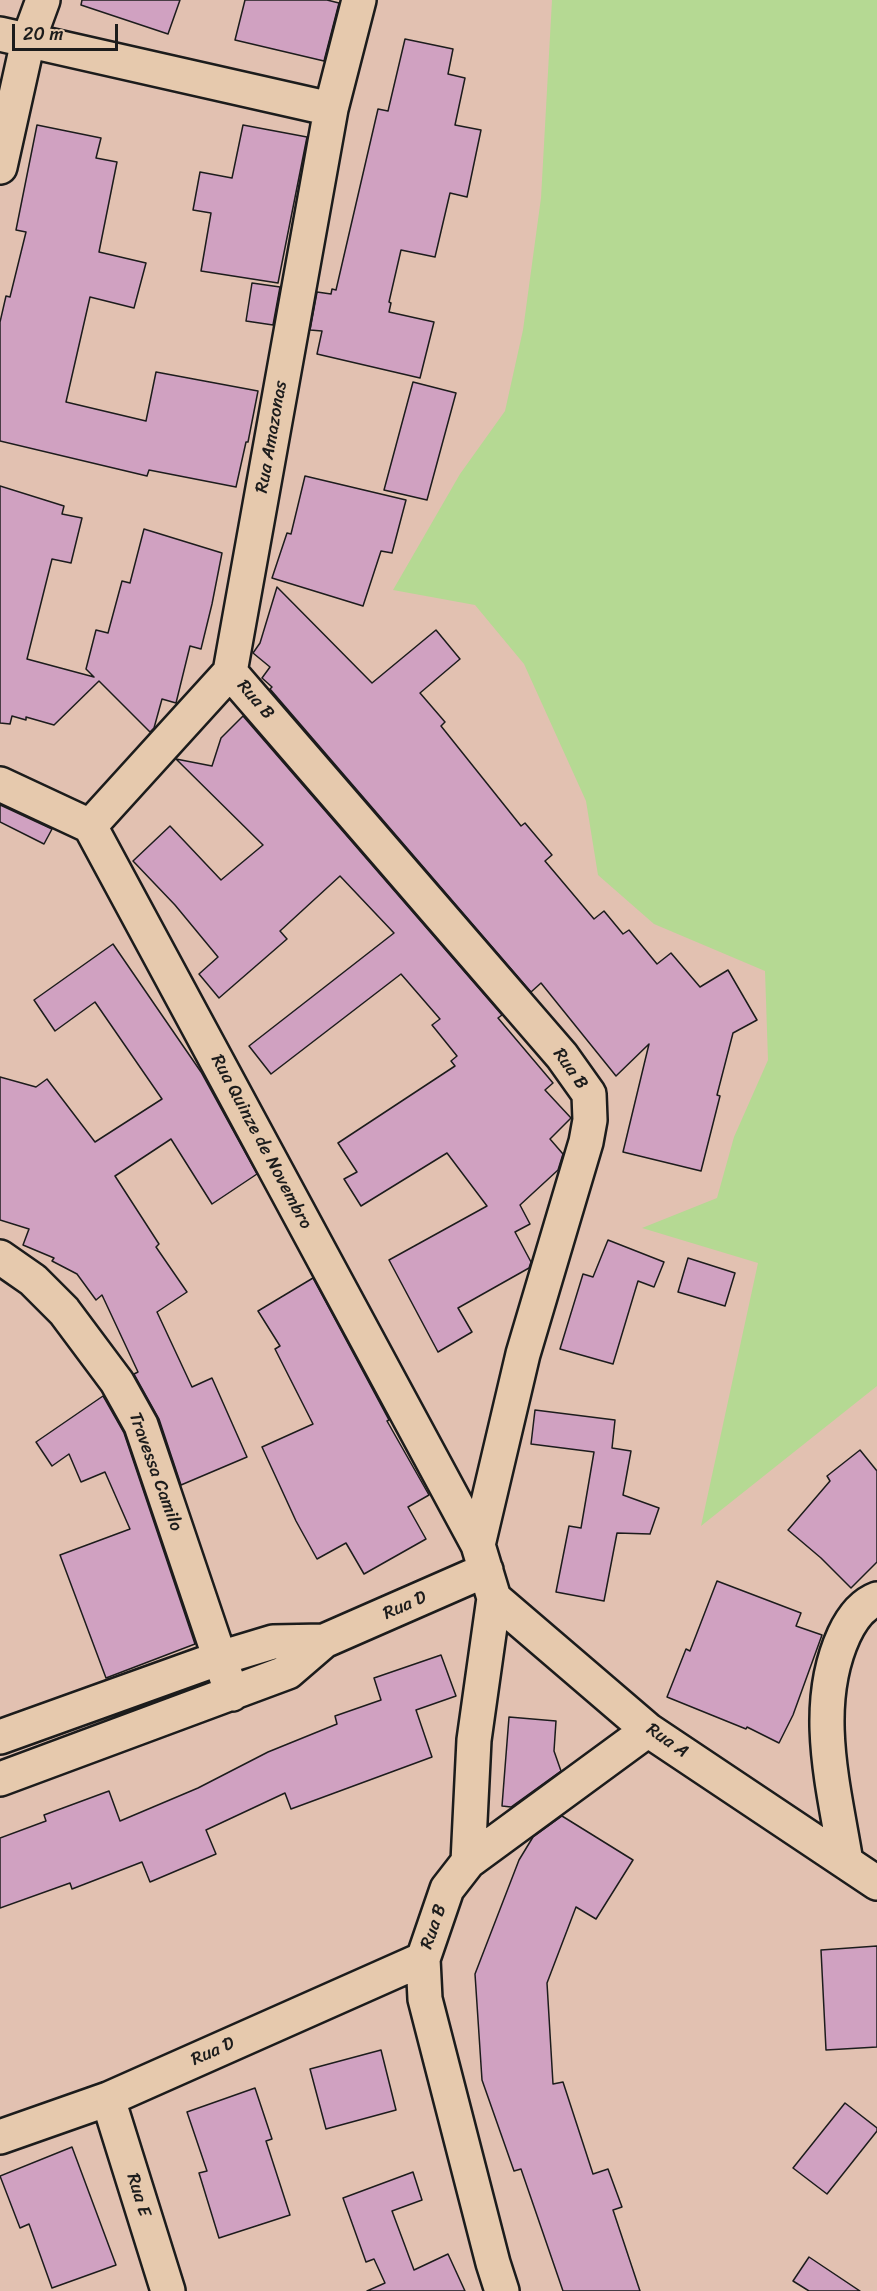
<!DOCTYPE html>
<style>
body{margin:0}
#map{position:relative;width:877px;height:2291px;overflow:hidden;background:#e2c1b1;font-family:Sriracha,sans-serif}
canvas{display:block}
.scale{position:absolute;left:12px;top:24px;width:106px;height:27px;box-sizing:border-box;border:3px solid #1c1c1c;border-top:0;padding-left:8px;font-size:18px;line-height:21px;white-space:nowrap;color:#1c1c1c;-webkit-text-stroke:4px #e6c9ad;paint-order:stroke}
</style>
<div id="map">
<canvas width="877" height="2291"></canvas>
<div class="scale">20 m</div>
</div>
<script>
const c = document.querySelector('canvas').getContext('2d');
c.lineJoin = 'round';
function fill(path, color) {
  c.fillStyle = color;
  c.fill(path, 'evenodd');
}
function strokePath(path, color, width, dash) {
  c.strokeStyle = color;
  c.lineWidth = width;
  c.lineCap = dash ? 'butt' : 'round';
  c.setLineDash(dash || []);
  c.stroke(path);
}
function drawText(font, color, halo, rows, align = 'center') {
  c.font = font + ' Sriracha,sans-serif';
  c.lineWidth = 4.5;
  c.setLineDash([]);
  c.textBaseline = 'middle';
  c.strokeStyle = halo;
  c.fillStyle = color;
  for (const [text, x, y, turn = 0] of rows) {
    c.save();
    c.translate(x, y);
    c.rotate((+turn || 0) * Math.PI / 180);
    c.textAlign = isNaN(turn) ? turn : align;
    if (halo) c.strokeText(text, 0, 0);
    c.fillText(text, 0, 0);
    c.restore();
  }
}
const green = new Path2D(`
 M 552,0 L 877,0 L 877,1386 L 701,1526 L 758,1263 L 642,1228 L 717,1198 L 734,1137 L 768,1060 L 765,971 L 654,924 L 598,875 L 586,801 L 524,664 L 475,605 L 393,590 L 460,474 L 505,411 L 523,330 L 541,198 Z`);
const building = new Path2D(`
 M 82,0 L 180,0 L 168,34 L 81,5 Z
 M 245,0 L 327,0 L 339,3 L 324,61 L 235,40 Z
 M 405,39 L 453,49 L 448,74 L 465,78 L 455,125 L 481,130 L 467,197 L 450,193 L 435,257 L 401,250 L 389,302 L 391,303 L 389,312 L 434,322 L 420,378 L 317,354 L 322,331 L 310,330 L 317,292 L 331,294 L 332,289 L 336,290 L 378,109 L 388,111 Z
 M 37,125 L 101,138 L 96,158 L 117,162 L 99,252 L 146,263 L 134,308 L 90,297 L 66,402 L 146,421 L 156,372 L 258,391 L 248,442 L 246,442 L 236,487 L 149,470 L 147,476 L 0,441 L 0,322 L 6,296 L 10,297 L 26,232 L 16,230 Z
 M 243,125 L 307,137 L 278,283 L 201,271 L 211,213 L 193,210 L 200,172 L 232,178 Z
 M 252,283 L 280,287 L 273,325 L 246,321 Z
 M 413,382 L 456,393 L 427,500 L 384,490 Z
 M 305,476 L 406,500 L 392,553 L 381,551 L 363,606 L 272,578 L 287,533 L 291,534 Z
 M 0,486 L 64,506 L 62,514 L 82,518 L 71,563 L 52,559 L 27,659 L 94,677 L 86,669 L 96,630 L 108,633 L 122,581 L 130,583 L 144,529 L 222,553 L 212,604 L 201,649 L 190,646 L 176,703 L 162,699 L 154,728 L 150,732 L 99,681 L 54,725 L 26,717 L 26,720 L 12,716 L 10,724 L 0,723 Z
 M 277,587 L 372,683 L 436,630 L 460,659 L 420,693 L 445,722 L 441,726 L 521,826 L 525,823 L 552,855 L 545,861 L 594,919 L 604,911 L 623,934 L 629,930 L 657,964 L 671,953 L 700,987 L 728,970 L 757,1020 L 733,1033 L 717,1095 L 720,1096 L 701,1171 L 623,1152 L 649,1044 L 616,1076 L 541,983 L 531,992 L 270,689 L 272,687 L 262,678 L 270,667 L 253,653 L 260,643 Z
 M 243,716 L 502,1015 L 498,1018 L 553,1083 L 545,1090 L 571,1118 L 550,1139 L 563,1154 L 558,1170 L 520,1205 L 530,1224 L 515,1232 L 531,1262 L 529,1268 L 458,1308 L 472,1332 L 438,1352 L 389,1260 L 487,1206 L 447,1153 L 361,1206 L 344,1179 L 357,1172 L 338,1143 L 455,1066 L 451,1061 L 457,1056 L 432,1025 L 440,1019 L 401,974 L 271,1074 L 249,1046 L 394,933 L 340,876 L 280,931 L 287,939 L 219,998 L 199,974 L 218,957 L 175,905 L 133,861 L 170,826 L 221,880 L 263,845 L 176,759 L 212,766 L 221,738 Z
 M 0,805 L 52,829 L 44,844 L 0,822 Z
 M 113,944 L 201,1072 L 257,1174 L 212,1204 L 171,1139 L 115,1176 L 159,1244 L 156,1247 L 187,1292 L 157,1312 L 192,1387 L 212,1378 L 247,1457 L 181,1485 L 159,1419 L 134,1374 L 138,1372 L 102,1295 L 96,1300 L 77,1274 L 52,1261 L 54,1258 L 23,1245 L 29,1229 L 0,1220 L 0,1077 L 36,1087 L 47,1079 L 95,1142 L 162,1099 L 95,1002 L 55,1031 L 34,1000 Z
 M 608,1240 L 664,1262 L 654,1287 L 638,1281 L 613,1364 L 560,1349 L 583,1274 L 593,1277 Z
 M 688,1258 L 735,1273 L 725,1306 L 678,1292 Z
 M 313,1278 L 389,1420 L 387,1421 L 429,1495 L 408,1507 L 426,1539 L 364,1574 L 346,1543 L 317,1559 L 296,1521 L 262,1447 L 313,1424 L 275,1349 L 280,1346 L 258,1311 Z
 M 103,1396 L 124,1433 L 195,1644 L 106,1678 L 60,1555 L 130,1529 L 105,1472 L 81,1482 L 69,1454 L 52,1466 L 36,1442 Z
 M 535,1410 L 615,1420 L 612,1448 L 631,1451 L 623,1495 L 659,1508 L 650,1534 L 617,1533 L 604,1601 L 556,1592 L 569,1526 L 581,1528 L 594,1452 L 531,1444 Z
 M 860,1450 L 877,1471 L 877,1562 L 851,1588 L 821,1558 L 788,1530 L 830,1481 L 827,1476 Z
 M 717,1581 L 801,1613 L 796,1626 L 822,1635 L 793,1715 L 779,1743 L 747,1727 L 746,1729 L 667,1697 L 686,1649 L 690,1651 Z
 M 441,1655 L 456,1696 L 416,1710 L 432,1757 L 291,1809 L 285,1793 L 206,1830 L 216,1854 L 150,1882 L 142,1862 L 72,1889 L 70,1883 L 0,1908 L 0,1838 L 46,1821 L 44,1815 L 109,1791 L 120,1821 L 198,1788 L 268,1752 L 337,1724 L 335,1716 L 381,1700 L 374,1678 Z
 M 509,1717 L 556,1721 L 554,1751 L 561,1771 L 511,1807 L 502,1806 Z
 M 562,1816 L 633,1860 L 596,1919 L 576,1907 L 547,1983 L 553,2084 L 563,2082 L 593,2174 L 608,2169 L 622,2207 L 613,2210 L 640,2291 L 563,2291 L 521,2169 L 514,2171 L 482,2080 L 475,1974 L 519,1860 L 533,1837 Z
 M 877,1946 L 877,2047 L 826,2050 L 821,1950 Z
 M 381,2050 L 396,2110 L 326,2129 L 310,2069 Z
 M 255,2088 L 272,2139 L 266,2141 L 290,2215 L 219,2238 L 199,2173 L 207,2171 L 187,2112 Z
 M 845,2103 L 877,2128 L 877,2131 L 827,2194 L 793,2168 Z
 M 72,2147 L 116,2265 L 52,2288 L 29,2224 L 20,2228 L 0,2176 Z
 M 413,2172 L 422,2200 L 392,2211 L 414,2270 L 448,2254 L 465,2291 L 367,2291 L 385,2283 L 374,2259 L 366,2262 L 343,2198 Z
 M 809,2257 L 860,2291 L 809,2291 L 793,2281 Z`);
const minor = new Path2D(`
 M 0,34 L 331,109
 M 0,167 L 28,41 L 43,0
 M 230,672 L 562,1056 L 589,1094 L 590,1120 L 586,1142 L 523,1354 L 478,1545 L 494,1598 L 648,1730 L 877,1883
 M 0,784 L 90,826 L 478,1545
 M 90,826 L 230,672 L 331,109 L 359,0
 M 0,1257 L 33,1280 L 64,1311 L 117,1382 L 141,1425 L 232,1694
 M 494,1598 L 474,1740 L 468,1862 L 447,1889 L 423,1959 L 425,1999 L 493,2263 L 502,2291
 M 0,1737 L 220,1658 L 273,1642 L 324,1641
 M 0,1779 L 288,1672 L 324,1641 L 486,1570
 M 468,1862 L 648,1730
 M 846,1862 C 834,1788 811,1707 844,1635 C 851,1620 861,1605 877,1599
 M 108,2099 L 168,2291
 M 0,2137 L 108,2099 L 423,1959`);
const streetNames = [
 ["Rua Amazonas",272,437,-80],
 ["Rua B",255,700,49],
 ["Rua B",570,1069,54],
 ["Rua Quinze de Novembro",261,1142,62],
 ["Travessa Camilo",155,1472,70],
 ["Rua D",405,1606,-24],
 ["Rua A",667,1741,35],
 ["Rua B",434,1927,-71],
 ["Rua D",213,2052,-24],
 ["Rua E",138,2195,73]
];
fill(green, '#b5d993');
fill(building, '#d0a1c1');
strokePath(building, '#1c1c1c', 1.5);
strokePath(minor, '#1c1c1c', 38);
strokePath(minor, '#e6c9ad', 33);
drawText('18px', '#1c1c1c', '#e6c9ad', streetNames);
</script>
